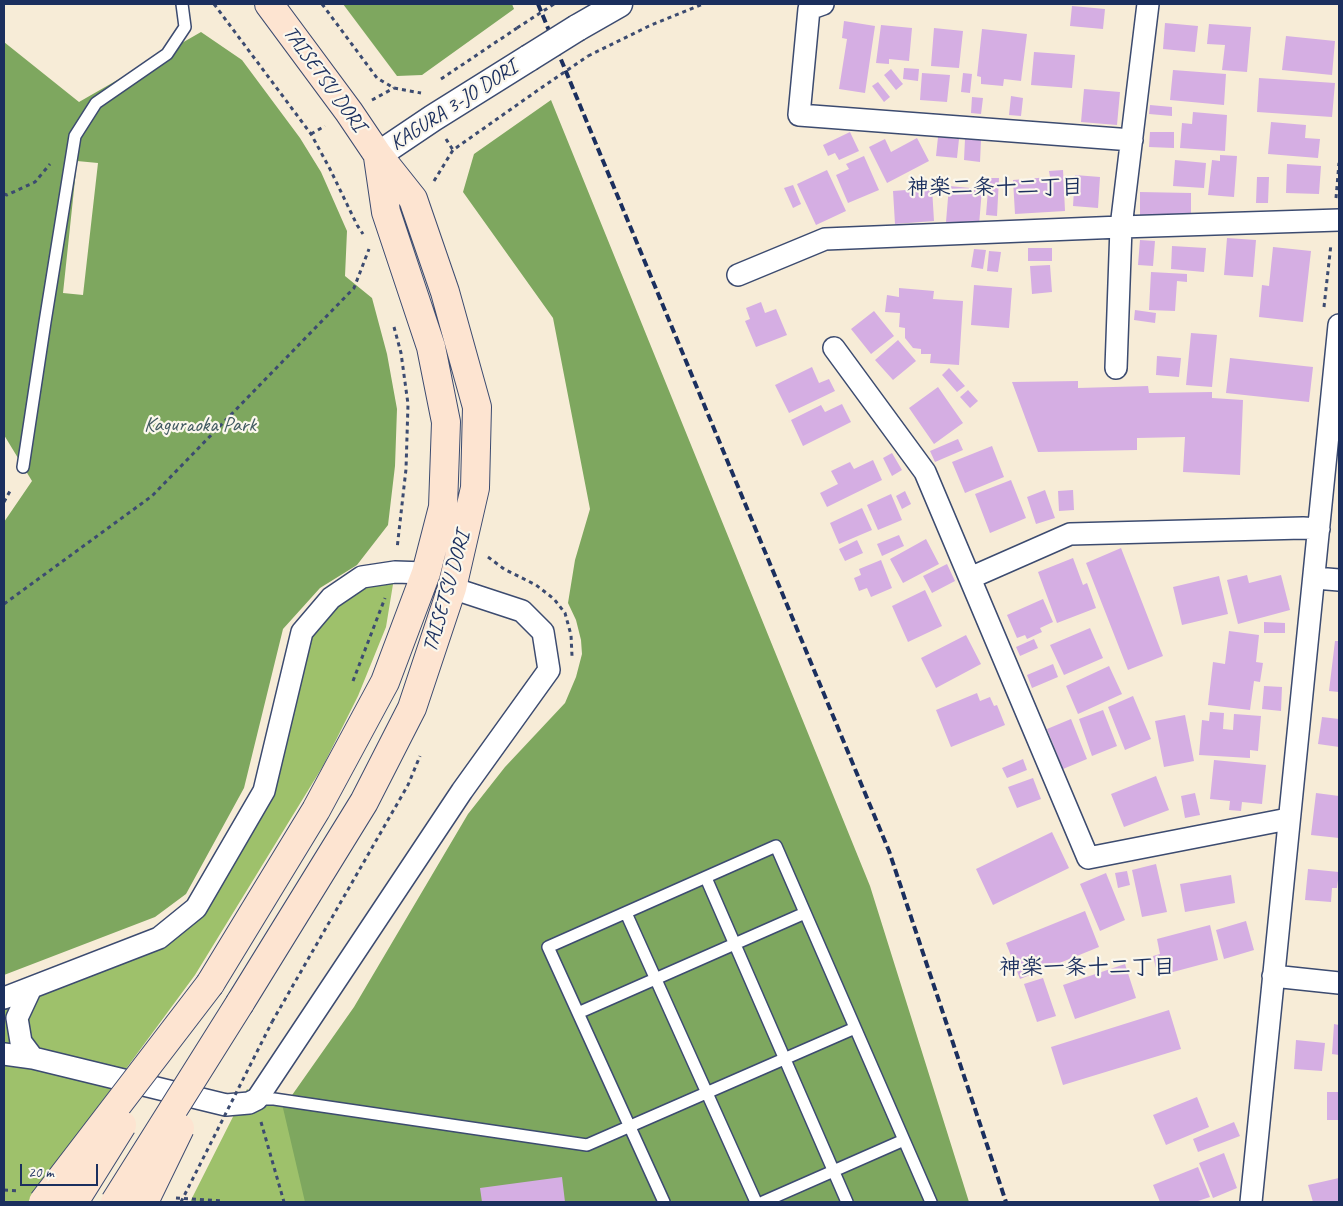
<!DOCTYPE html>
<meta charset="utf-8">
<style>
body{margin:0}
#map{position:relative;width:1343px;height:1206px;overflow:hidden;background:#f7ecd7;font-family:Caveat,sans-serif}
canvas{display:block}
.frame{position:absolute;inset:0;border:5px solid #1b2f5e;pointer-events:none}
.scale{position:absolute;left:20px;top:1164px;width:78px;height:22px;box-sizing:border-box;border:2px solid #1b2f5e;border-top:0;padding-left:6px;font-size:15px;line-height:18px;white-space:nowrap;color:#1b2f5e;-webkit-text-stroke:4px #fbf7ec;paint-order:stroke}
</style>
<div id="map">
<canvas width="1343" height="1206"></canvas>
<div class="frame"></div>
<div class="scale">20 m</div>
</div>
<script>
const c = document.querySelector('canvas').getContext('2d');
c.lineJoin = 'round';
function fill(path, color) {
  c.fillStyle = color;
  c.fill(path, 'evenodd');
}
function strokePath(path, color, width, dash) {
  c.strokeStyle = color;
  c.lineWidth = width;
  c.lineCap = dash ? 'butt' : 'round';
  c.setLineDash(dash || []);
  c.stroke(path);
}
function drawText(font, color, halo, rows, align = 'center') {
  c.font = font + ' Caveat,"Klee One",sans-serif';
  c.lineWidth = 4.5;
  c.setLineDash([]);
  c.textBaseline = 'middle';
  c.strokeStyle = halo;
  c.fillStyle = color;
  for (const [text, x, y, turn = 0] of rows) {
    c.save();
    c.translate(x, y);
    c.rotate((+turn || 0) * Math.PI / 180);
    c.textAlign = isNaN(turn) ? turn : align;
    if (halo) c.strokeText(text, 0, 0);
    c.fillText(text, 0, 0);
    c.restore();
  }
}
const green = new Path2D(`
 M 395,572 L 386,627 L 358,696 L 323,766 L 195,975 L 28,1202 L 4,1202 L 4,998 L 159,938 L 196,908 L 264,791 L 302,632 L 331,598 Z
 M 247,1089 L 293,1110 L 312,1202 L 190,1202 Z`);
const forest = new Path2D(`
 M 343,4 L 512,4 L 514,9 L 422,75 L 397,76 Z
 M 201,32 L 242,60 L 300,138 L 321,172 L 347,231 L 345,276 L 372,298 L 387,354 L 397,409 L 395,466 L 388,525 L 357,565 L 320,588 L 283,629 L 244,788 L 186,894 L 155,917 L 4,975 L 4,522 L 32,481 L 4,435 L 4,42 L 79,102 ZM 77,161 L 98,163 L 83,295 L 63,293 Z
 M 551,100 L 870,886 L 969,1202 L 305,1202 L 283,1108 L 354,1007 L 468,814 L 505,767 L 565,703 L 576,677 L 582,654 L 581,640 L 576,620 L 568,603 L 575,560 L 590,509 L 553,318 L 463,192 L 474,154 Z`);
const building = new Path2D(`
 M 1072,6 L 1105,9 L 1103,29 L 1070,26 Z
 M 844,21 L 875,26 L 865,93 L 839,89 L 847,39 L 842,38 Z
 M 1165,23 L 1198,26 L 1195,52 L 1163,49 Z
 M 1209,24 L 1251,27 L 1247,72 L 1222,70 L 1225,45 L 1207,44 Z
 M 881,25 L 912,28 L 909,61 L 889,59 L 889,64 L 876,63 Z
 M 934,28 L 963,31 L 959,68 L 931,66 Z
 M 982,29 L 1027,34 L 1021,81 L 1004,79 L 1003,86 L 981,84 L 981,77 L 977,76 Z
 M 1286,36 L 1335,41 L 1332,75 L 1282,70 Z
 M 1034,52 L 1075,55 L 1072,88 L 1031,85 Z
 M 904,68 L 919,69 L 918,81 L 903,79 Z
 M 891,69 L 903,84 L 896,90 L 884,75 Z
 M 1173,70 L 1226,74 L 1224,105 L 1170,100 Z
 M 922,73 L 950,75 L 947,102 L 920,100 Z
 M 963,73 L 972,74 L 970,93 L 961,92 Z
 M 1259,78 L 1335,83 L 1332,117 L 1257,112 Z
 M 878,82 L 890,97 L 884,102 L 872,86 Z
 M 1084,89 L 1120,92 L 1117,125 L 1081,122 Z
 M 1011,96 L 1023,98 L 1021,116 L 1009,115 Z
 M 972,97 L 983,98 L 981,114 L 971,113 Z
 M 1150,105 L 1172,107 L 1172,116 L 1149,114 Z
 M 1193,112 L 1227,115 L 1225,151 L 1180,148 L 1182,123 L 1192,124 Z
 M 1271,122 L 1306,125 L 1305,138 L 1320,139 L 1318,158 L 1268,154 Z
 M 850,132 L 859,151 L 839,160 L 835,153 L 828,156 L 823,145 Z
 M 1150,132 L 1174,132 L 1174,148 L 1149,147 Z
 M 938,137 L 959,139 L 957,158 L 936,156 Z
 M 917,138 L 929,161 L 887,183 L 869,147 L 885,139 L 891,152 Z
 M 965,139 L 981,140 L 980,162 L 964,160 Z
 M 1220,155 L 1237,156 L 1234,197 L 1208,195 L 1212,160 L 1220,161 Z
 M 864,156 L 879,190 L 848,203 L 836,175 L 849,169 L 846,164 Z
 M 1175,160 L 1206,163 L 1204,188 L 1173,186 Z
 M 1287,164 L 1321,166 L 1319,194 L 1286,193 Z
 M 827,170 L 846,211 L 816,225 L 797,184 Z
 M 1063,170 L 1065,211 L 1015,214 L 1013,180 L 1050,177 L 1049,171 Z
 M 1075,175 L 1100,177 L 1098,208 L 1073,206 Z
 M 1257,177 L 1269,177 L 1268,203 L 1256,203 Z
 M 989,178 L 999,178 L 997,216 L 986,215 Z
 M 793,185 L 801,204 L 793,208 L 784,188 Z
 M 949,186 L 982,189 L 979,225 L 946,222 Z
 M 932,188 L 934,221 L 895,224 L 893,191 Z
 M 1140,192 L 1191,193 L 1191,217 L 1140,216 Z
 M 1227,238 L 1256,240 L 1253,277 L 1224,275 Z
 M 1140,240 L 1155,241 L 1153,266 L 1138,265 Z
 M 1172,246 L 1206,248 L 1204,272 L 1171,269 Z
 M 1273,247 L 1311,251 L 1303,322 L 1259,317 L 1262,285 L 1269,286 Z
 M 1028,248 L 1052,248 L 1052,261 L 1028,261 Z
 M 974,249 L 986,250 L 983,269 L 971,267 Z
 M 989,251 L 1001,252 L 998,272 L 987,271 Z
 M 1050,265 L 1052,292 L 1032,294 L 1030,266 Z
 M 1151,272 L 1187,274 L 1187,282 L 1177,281 L 1175,311 L 1149,310 Z
 M 974,285 L 1012,288 L 1009,328 L 971,325 Z
 M 899,288 L 934,291 L 933,299 L 963,301 L 959,365 L 930,363 L 931,354 L 921,354 L 921,349 L 913,348 L 905,338 L 905,328 L 899,327 L 900,313 L 885,312 L 887,295 L 899,297 Z
 M 761,302 L 765,313 L 776,309 L 787,335 L 756,347 L 745,321 L 750,319 L 746,308 Z
 M 1135,310 L 1156,313 L 1155,323 L 1134,320 Z
 M 874,311 L 894,336 L 871,354 L 851,329 Z
 M 1191,333 L 1217,335 L 1212,387 L 1186,385 Z
 M 898,340 L 916,361 L 893,380 L 875,360 Z
 M 1157,356 L 1181,358 L 1179,377 L 1156,375 Z
 M 1230,358 L 1313,367 L 1309,402 L 1226,393 Z
 M 812,367 L 819,383 L 829,379 L 835,391 L 789,413 L 775,385 Z
 M 949,368 L 965,386 L 957,392 L 942,375 Z
 M 1078,381 L 1078,388 L 1148,386 L 1149,393 L 1212,392 L 1212,398 L 1243,400 L 1240,475 L 1183,472 L 1185,437 L 1137,438 L 1137,450 L 1038,452 L 1012,382 Z
 M 938,387 L 963,423 L 934,444 L 909,408 Z
 M 968,390 L 978,401 L 970,408 L 960,397 Z
 M 842,404 L 851,422 L 803,446 L 791,420 L 821,405 L 825,412 Z
 M 958,439 L 963,450 L 935,462 L 930,451 Z
 M 992,446 L 1004,477 L 965,493 L 952,462 Z
 M 892,453 L 902,470 L 892,476 L 883,458 Z
 M 873,460 L 882,480 L 827,507 L 820,493 L 838,484 L 831,471 L 850,462 L 854,469 Z
 M 1011,480 L 1026,518 L 990,533 L 975,494 Z
 M 1045,490 L 1055,518 L 1036,524 L 1027,497 Z
 M 1073,490 L 1074,510 L 1059,511 L 1058,491 Z
 M 905,491 L 911,504 L 902,509 L 896,496 Z
 M 891,494 L 902,520 L 878,530 L 867,505 Z
 M 862,508 L 872,530 L 839,544 L 830,523 Z
 M 899,535 L 904,546 L 882,556 L 877,544 Z
 M 926,539 L 939,564 L 903,583 L 890,559 Z
 M 857,540 L 863,553 L 845,561 L 839,549 Z
 M 1121,548 L 1163,656 L 1128,670 L 1086,563 Z
 M 1073,558 L 1083,585 L 1087,583 L 1096,608 L 1057,623 L 1038,572 Z
 M 881,560 L 892,588 L 871,597 L 867,588 L 859,591 L 854,578 L 861,575 L 859,569 Z
 M 947,564 L 955,581 L 932,593 L 923,576 Z
 M 1247,575 L 1249,583 L 1281,575 L 1290,610 L 1238,624 L 1227,580 Z
 M 1219,576 L 1228,614 L 1182,625 L 1173,587 Z
 M 925,590 L 942,626 L 908,642 L 892,606 Z
 M 1043,599 L 1053,622 L 1040,628 L 1042,632 L 1027,639 L 1025,635 L 1017,638 L 1007,615 Z
 M 1264,622 L 1285,623 L 1285,633 L 1264,633 Z
 M 1090,628 L 1103,658 L 1064,675 L 1050,645 Z
 M 1229,631 L 1259,635 L 1256,662 L 1263,663 L 1260,682 L 1254,681 L 1250,710 L 1208,705 L 1213,662 L 1225,664 Z
 M 966,635 L 981,664 L 936,688 L 921,658 Z
 M 1034,639 L 1038,648 L 1020,656 L 1016,647 Z
 M 1335,641 L 1339,641 L 1339,692 L 1329,691 Z
 M 1053,664 L 1058,677 L 1032,688 L 1027,675 Z
 M 1109,666 L 1122,694 L 1078,714 L 1066,686 Z
 M 1264,686 L 1282,687 L 1281,711 L 1262,709 Z
 M 977,693 L 980,701 L 990,697 L 994,706 L 997,705 L 1005,725 L 951,747 L 936,710 Z
 M 1133,696 L 1151,739 L 1125,750 L 1108,707 Z
 M 1103,710 L 1117,746 L 1092,756 L 1079,719 Z
 M 1210,712 L 1224,713 L 1223,729 L 1233,730 L 1234,714 L 1261,716 L 1258,751 L 1250,750 L 1250,758 L 1199,755 L 1202,720 L 1209,721 Z
 M 1185,715 L 1194,761 L 1164,767 L 1155,721 Z
 M 1322,717 L 1339,719 L 1339,747 L 1318,744 Z
 M 1071,719 L 1087,759 L 1063,769 L 1047,729 Z
 M 1023,759 L 1027,770 L 1007,778 L 1002,768 Z
 M 1214,760 L 1266,765 L 1262,804 L 1242,802 L 1241,811 L 1229,810 L 1230,801 L 1210,799 Z
 M 1156,776 L 1169,810 L 1124,827 L 1111,794 Z
 M 1033,778 L 1041,799 L 1017,808 L 1008,787 Z
 M 1195,793 L 1200,815 L 1185,818 L 1181,796 Z
 M 1316,793 L 1339,796 L 1339,838 L 1311,835 Z
 M 1052,832 L 1069,868 L 993,905 L 976,869 Z
 M 1156,864 L 1167,912 L 1142,917 L 1132,870 Z
 M 1308,869 L 1339,872 L 1337,888 L 1332,888 L 1331,902 L 1305,900 Z
 M 1127,871 L 1130,885 L 1118,888 L 1115,873 Z
 M 1106,873 L 1125,920 L 1100,931 L 1080,884 Z
 M 1231,875 L 1235,903 L 1185,912 L 1180,884 Z
 M 1085,911 L 1099,947 L 1020,979 L 1006,943 Z
 M 1246,921 L 1254,950 L 1224,959 L 1216,930 Z
 M 1210,925 L 1218,960 L 1158,976 L 1153,956 L 1160,954 L 1157,939 Z
 M 1125,964 L 1136,998 L 1075,1019 L 1063,985 Z
 M 1043,978 L 1056,1016 L 1037,1022 L 1024,984 Z
 M 1169,1010 L 1181,1049 L 1063,1085 L 1051,1047 Z
 M 1334,1024 L 1339,1025 L 1339,1055 L 1332,1054 Z
 M 1296,1040 L 1325,1043 L 1322,1071 L 1294,1069 Z
 M 1327,1092 L 1339,1092 L 1339,1120 L 1327,1120 Z
 M 1197,1097 L 1209,1127 L 1166,1145 L 1153,1115 Z
 M 1234,1122 L 1240,1136 L 1198,1152 L 1193,1139 Z
 M 1224,1153 L 1237,1188 L 1213,1198 L 1199,1163 Z
 M 1198,1167 L 1210,1197 L 1195,1202 L 1160,1202 L 1153,1185 Z
 M 562,1177 L 565,1202 L 482,1202 L 480,1188 Z
 M 1339,1178 L 1339,1202 L 1313,1202 L 1308,1185 Z`);
const path = new Path2D(`
 M 214,4 L 311,134 L 330,169 L 357,225 L 363,234
 M 322,4 L 377,78 L 394,88 L 421,93
 M 588,56 L 649,26 L 703,4
 M 441,79 L 517,28
 M 372,100 L 394,88
 M 311,134 L 325,126
 M 446,139 L 453,150
 M 434,181 L 453,150 L 541,88
 M 4,194 L 7,195 L 35,182 L 50,164
 M 1336,198 L 1339,163
 M 1324,307 L 1331,244
 M 394,327 L 401,353 L 408,404 L 406,469 L 397,549
 M 4,502 L 10,491
 M 488,557 L 504,569 L 536,585 L 554,599 L 565,613 L 571,635 L 572,656
 M 4,604 L 152,496 L 354,288 L 369,249
 M 353,681 L 385,598
 M 272,1022 L 408,785 L 420,756
 M 261,1122 L 284,1202
 M 4,1190 L 20,1191
 M 176,1198 L 222,1201`);
const service = new Path2D(`
 M 23,467 L 45,322 L 75,136 L 96,103 L 167,54 L 185,27 L 182,4
 M 706,878 L 847,1202
 M 626,913 L 756,1202
 M 578,1013 L 805,913
 M 257,1099 L 274,1099 L 587,1145 L 855,1028
 M 664,1202 L 548,947 L 776,846 L 931,1202
 M 763,1202 L 904,1140`);
const minor = new Path2D(`
 M 823,4 L 809,9 L 799,115 L 1132,140
 M 738,275 L 825,239 L 1121,227 L 1339,220
 M 834,348 L 925,472 L 1088,858 L 1288,819
 M 1116,368 L 1121,227 L 1148,4
 M 970,578 L 1070,534 L 1303,528 L 1319,529
 M 1315,578 L 1339,580
 M 1273,976 L 1339,983
 M 31,988 L 17,1018 L 21,1042 L 33,1058
 M 4,998 L 159,938 L 196,908 L 264,791 L 302,632 L 331,598 L 362,577 L 395,572 L 426,573
 M 4,1054 L 33,1058 L 226,1105 L 249,1103 L 257,1099 L 462,791 L 549,670 L 543,632 L 522,611 L 452,588
 M 1251,1202 L 1339,325`);
const tertiary = new Path2D(`
 M 577,28 L 619,4
 M 378,155 L 433,118 L 529,58`);
const secondary = new Path2D(`
 M 210,984 L 316,810 L 385,682 L 426,573 L 443,507 L 446,422 L 431,347 L 386,212 L 378,157
 M 240,1003 L 364,802 L 412,708 L 452,588 L 475,488 L 477,407 L 445,292 L 413,199 L 378,155 L 349,112 L 269,4`);
const rail = new Path2D(`
 M 538,4 L 889,851 L 1006,1202`);
const pathBridge = new Path2D(`
 M 517,28 L 554,4
 M 541,88 L 588,56
 M 181,1202 L 272,1022`);
const tertiaryBridge = new Path2D(`
 M 529,58 L 577,28`);
const secondaryBridge = new Path2D(`
 M 43,1202 L 210,984
 M 74,1202 L 122,1125
 M 115,1202 L 240,1003
 M 144,1202 L 180,1128`);
const streetNames = [
 ["TAISETSU DORI",324,79,54],
 ["KAGURA 3-JO DORI",454,106,-33],
 ["TAISETSU DORI",447,592,-74]
];
const parkNames = [
 ["Kaguraoka Park",200,425]
];
const neighbourhoodNames = [
 ["神楽二条十二丁目",995,188],
 ["神楽一条十二丁目",1087,968]
];
fill(green, '#9ec16b');
fill(forest, '#7ea75f');
fill(building, '#d5aee3');
strokePath(service, '#3c4b70', 14);
strokePath(minor, '#3c4b70', 24);
strokePath(tertiary, '#3c4b70', 29);
strokePath(secondary, '#3c4b70', 30);
strokePath(path, '#3c4b70', 3, [4, 4]);
strokePath(service, '#fff', 11);
strokePath(minor, '#fff', 21);
strokePath(tertiary, '#fff', 26);
strokePath(secondary, '#fde4d1', 28);
strokePath(rail, '#1b2f5e', 4, [8, 4]);
strokePath(tertiaryBridge, '#3c4b70', 29, []);
strokePath(secondaryBridge, '#3c4b70', 30, []);
strokePath(pathBridge, '#3c4b70', 3, [4, 4]);
strokePath(tertiaryBridge, '#fff', 26);
strokePath(secondaryBridge, '#fde4d1', 28);
drawText('21px', '#1b2f5e', '#fbf7ec', streetNames);
drawText('21px', '#425b62', '#fbf7ec', parkNames);
drawText('bold 22px', '#1b2f5e', '#fbf7ec', neighbourhoodNames);
</script>
